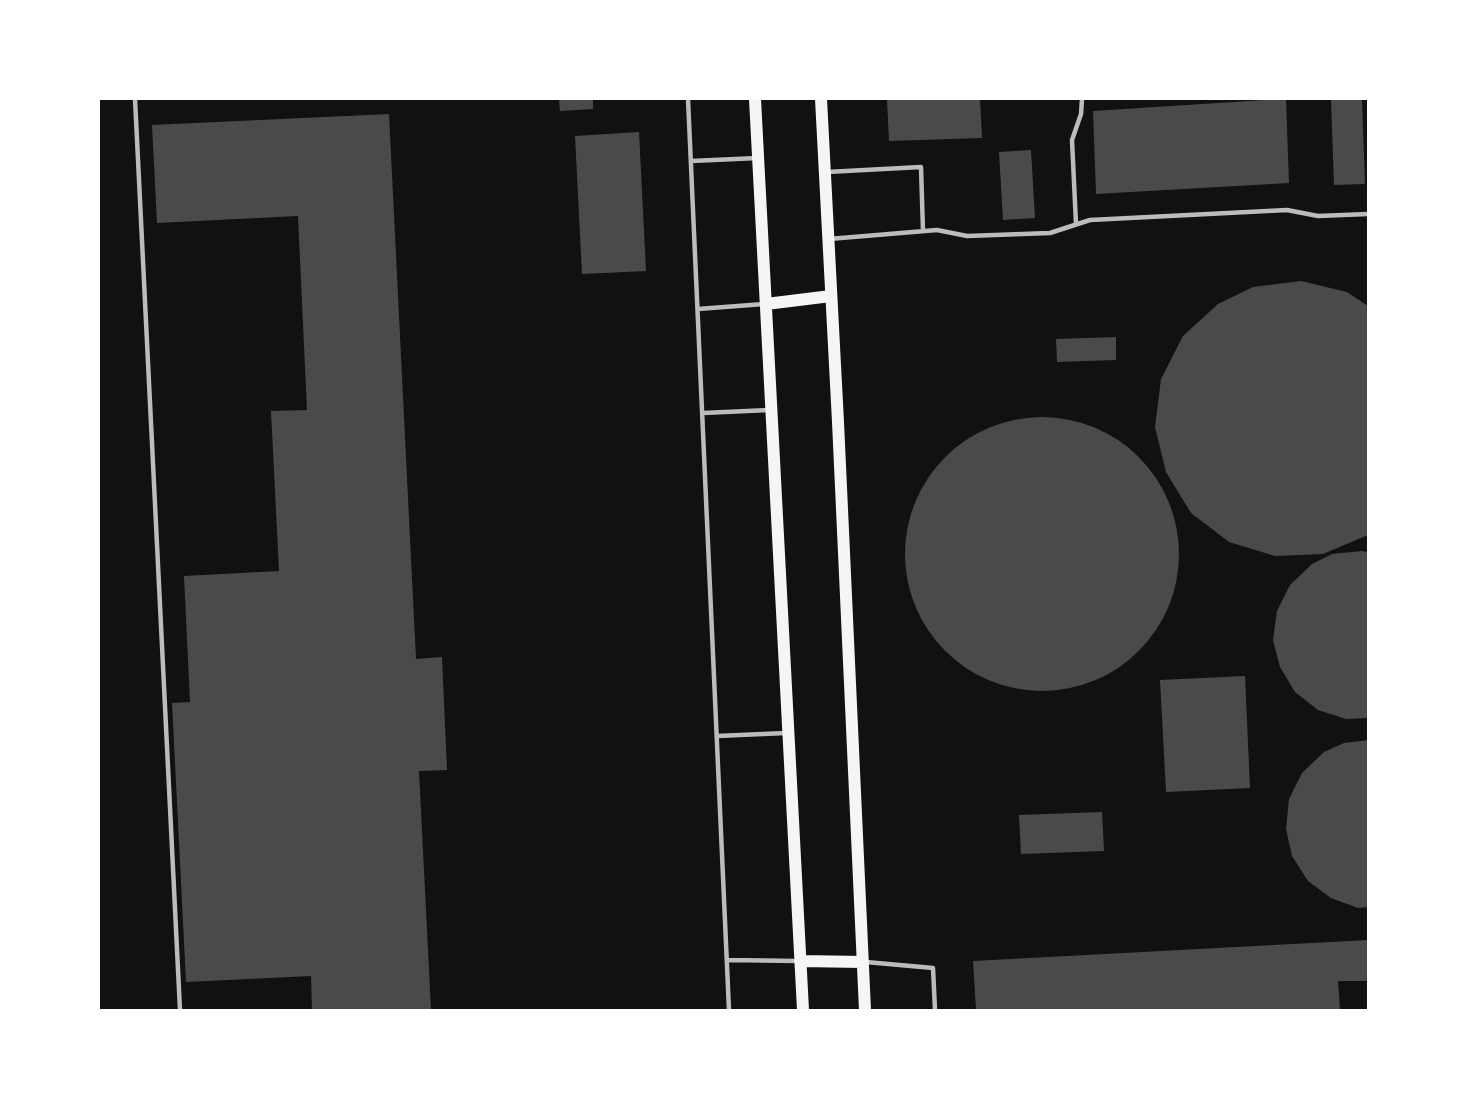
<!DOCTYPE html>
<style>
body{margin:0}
#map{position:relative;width:1467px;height:1109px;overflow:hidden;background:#111;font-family:"PT Sans",sans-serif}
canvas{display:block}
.frame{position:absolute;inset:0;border:100px solid #fff;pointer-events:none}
</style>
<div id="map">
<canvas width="1467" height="1109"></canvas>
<div class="frame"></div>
</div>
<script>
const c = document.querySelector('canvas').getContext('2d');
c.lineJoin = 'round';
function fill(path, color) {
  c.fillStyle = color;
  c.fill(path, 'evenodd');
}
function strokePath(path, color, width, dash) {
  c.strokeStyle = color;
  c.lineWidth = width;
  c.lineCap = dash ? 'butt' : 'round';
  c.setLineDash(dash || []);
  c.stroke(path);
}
const building = new Path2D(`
 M 559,99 L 593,99 L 593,109 L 560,111 Z
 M 904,99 L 980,99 L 982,138 L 889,141 L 887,100 Z
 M 1280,99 L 1286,99 L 1289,183 L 1096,194 L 1093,111 Z
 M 1331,99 L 1362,99 L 1365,184 L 1334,185 Z
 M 389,114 L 416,659 L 442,657 L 447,770 L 419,771 L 431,1010 L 312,1010 L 311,976 L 186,982 L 172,703 L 190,702 L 184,576 L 279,571 L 271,411 L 307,410 L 298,216 L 157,223 L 152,125 Z
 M 639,132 L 646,271 L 582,274 L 575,136 Z
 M 1031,150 L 1035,218 L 1003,220 L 999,152 Z
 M 1301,281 L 1347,292 L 1368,306 L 1368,535 L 1323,554 L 1275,556 L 1229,542 L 1191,513 L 1166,472 L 1155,427 L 1161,379 L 1183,336 L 1218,304 L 1253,287 Z
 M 1116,337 L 1116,360 L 1057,362 L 1056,339 Z
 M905 554a137 137 0 1 1 274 0a137 137 0 1 1-274 0Z
 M 1362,551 L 1368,552 L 1368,718 L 1346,719 L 1318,710 L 1295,692 L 1280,667 L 1273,640 L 1277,611 L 1290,585 L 1312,564 L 1332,554 Z
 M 1245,676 L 1250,788 L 1166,792 L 1160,680 Z
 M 1368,740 L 1368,907 L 1358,908 L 1331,898 L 1308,881 L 1292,856 L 1286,829 L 1289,799 L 1302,773 L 1324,752 L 1344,743 Z
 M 1102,812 L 1104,851 L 1021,854 L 1019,815 Z
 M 1368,940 L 1368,981 L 1338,981 L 1340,1010 L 976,1010 L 973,961 Z`);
const service = new Path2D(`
 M 135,99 L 180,1010
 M 688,99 L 729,1010
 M 691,161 L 758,158
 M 827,172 L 921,167 L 923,231
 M 1076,224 L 1072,140 L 1081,114 L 1082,99
 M 829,239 L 937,230 L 967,236 L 1050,233 L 1090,220 L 1287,210 L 1318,216 L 1368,214
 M 698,309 L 764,304
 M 703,413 L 769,410
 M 717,736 L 786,733
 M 727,960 L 799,961
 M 866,962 L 933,968 L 935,1010`);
const secondary = new Path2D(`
 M 755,99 L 803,1010
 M 821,99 L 838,422 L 865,1010
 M 766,304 L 831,296
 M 800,961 L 863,962`);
fill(building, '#4a4a4a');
strokePath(service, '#bcbcbc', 4.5);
strokePath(secondary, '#f5f5f5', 12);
</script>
